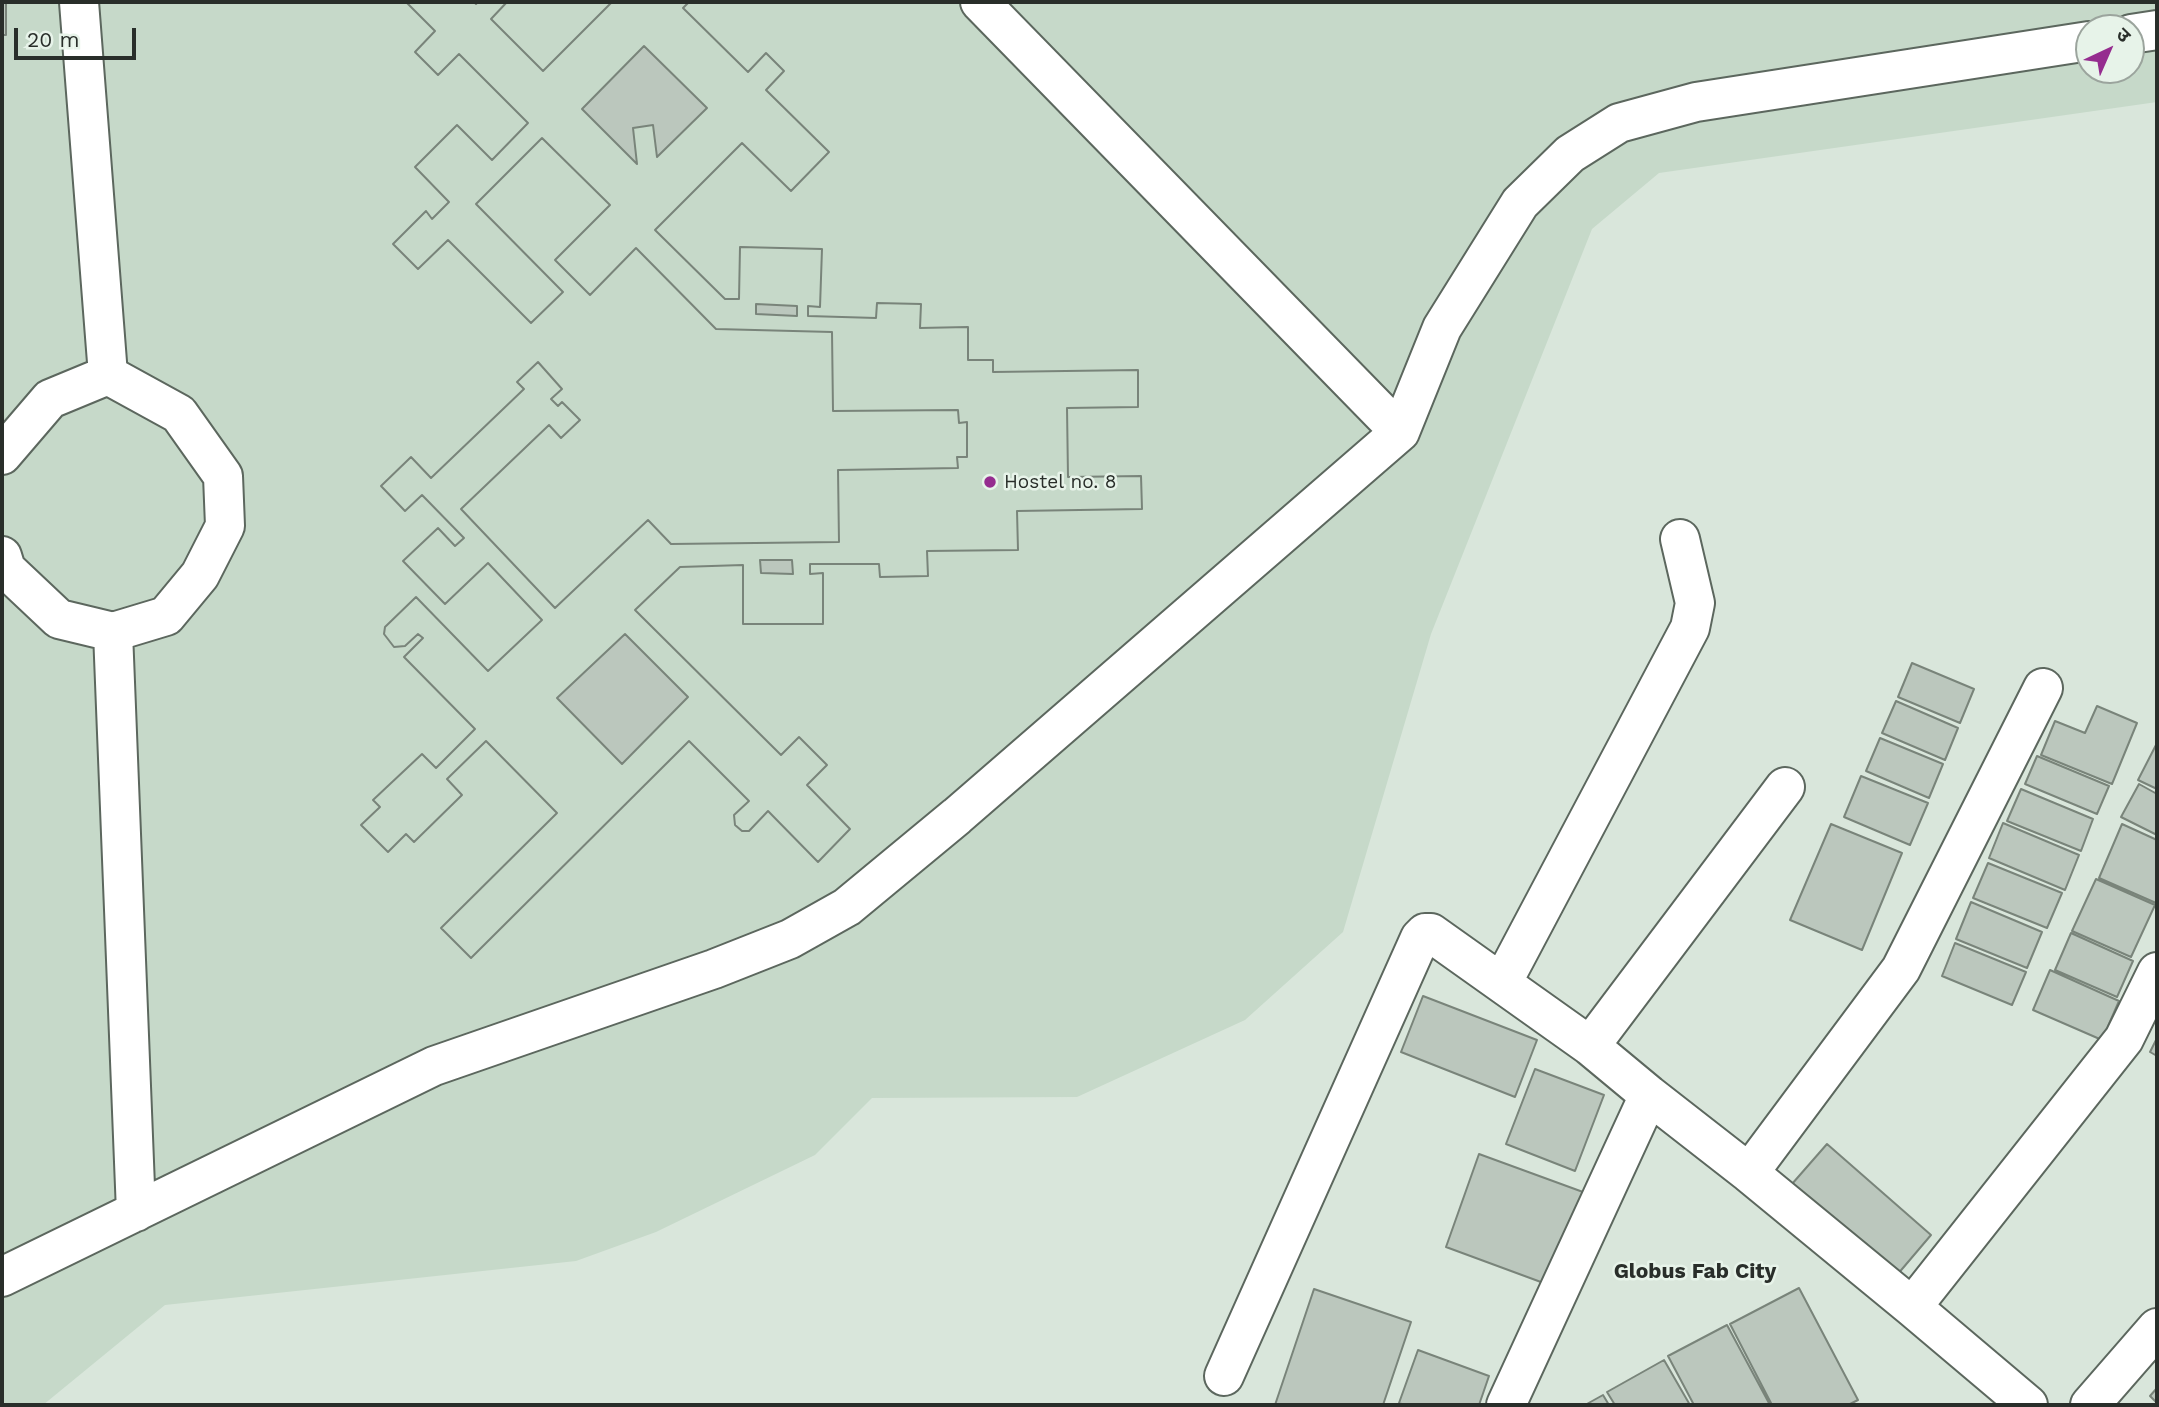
<!DOCTYPE html>
<meta charset="utf-8">
<style>
body{margin:0}
#map{position:relative;width:2159px;height:1407px;overflow:hidden;background:#d9e6db;font-family:"Work Sans","Noto Sans Devanagari",sans-serif}
canvas{display:block}
.frame{position:absolute;inset:0;border:4px solid #292e2a;pointer-events:none}
.north{position:absolute;left:2075px;top:14px;width:70px;height:70px;box-sizing:border-box;background:#e7f3e9;border:2px solid #9ba49d;border-radius:50%;rotate:44deg;font-size:19px;font-weight:700;line-height:28px;text-align:center;color:#292e2a}
.north::after{content:'';display:block;margin:auto;width:24px;height:32px;background:#952c8f;clip-path:polygon(50% 0,100% 100%,50% 72%,0 100%)}
.scale{position:absolute;left:14px;top:28px;width:122px;height:32px;box-sizing:border-box;border:4px solid #292e2a;border-top:0;padding-left:9px;font-size:21px;line-height:24px;white-space:nowrap;color:#292e2a;-webkit-text-stroke:5px #e7f3e9;paint-order:stroke}
</style>
<div id="map">
<canvas width="2159" height="1407"></canvas>
<div class="frame"></div>
<div class="north">उ</div>
<div class="scale">20 m</div>
</div>
<script>
const c = document.querySelector('canvas').getContext('2d');
c.lineJoin = 'round';
function fill(path, color) {
  c.fillStyle = color;
  c.fill(path, 'evenodd');
}
function strokePath(path, color, width, dash) {
  c.strokeStyle = color;
  c.lineWidth = width;
  c.lineCap = dash ? 'butt' : 'round';
  c.setLineDash(dash || []);
  c.stroke(path);
}
function drawText(font, color, halo, rows, align = 'center') {
  c.font = font + ' "Work Sans",sans-serif';
  c.lineWidth = 5;
  c.setLineDash([]);
  c.textBaseline = 'middle';
  c.strokeStyle = halo;
  c.fillStyle = color;
  for (const [text, x, y, turn = 0] of rows) {
    c.save();
    c.translate(x, y);
    c.rotate((+turn || 0) * Math.PI / 180);
    c.textAlign = isNaN(turn) ? turn : align;
    if (halo) c.strokeText(text, 0, 0);
    c.fillText(text, 0, 0);
    c.restore();
  }
}
const built = new Path2D(`
 M 2,2 L 2157,2 L 2157,102 L 1659,173 L 1592,229 L 1431,634 L 1343,932 L 1245,1020 L 1077,1097 L 872,1098 L 815,1155 L 656,1232 L 576,1261 L 165,1305 L 43,1405 L 2,1405 ZM 2089,28 L 2131,28 L 2131,70 L 2089,70 Z`);
const building = new Path2D(`
 M 2,2 L 6,2 L 6,35 L 2,35 Z
 M 406,2 L 474,2 L 476,4 L 478,2 L 507,2 L 491,19 L 543,71 L 612,2 L 689,2 L 683,8 L 748,72 L 766,53 L 784,71 L 766,90 L 829,152 L 791,191 L 742,143 L 655,230 L 725,299 L 739,299 L 740,247 L 822,249 L 820,307 L 808,306 L 808,316 L 876,318 L 877,303 L 921,304 L 920,328 L 968,327 L 968,360 L 993,360 L 993,372 L 1138,370 L 1138,407 L 1067,408 L 1068,477 L 1141,476 L 1142,509 L 1017,511 L 1018,550 L 927,551 L 928,576 L 880,577 L 879,564 L 810,564 L 810,574 L 823,573 L 823,624 L 743,624 L 743,565 L 680,567 L 635,610 L 781,755 L 799,737 L 827,765 L 807,785 L 850,829 L 818,862 L 768,811 L 749,831 L 742,831 L 735,825 L 734,815 L 749,801 L 689,741 L 471,958 L 441,928 L 557,813 L 486,741 L 447,779 L 462,795 L 414,842 L 406,834 L 388,852 L 361,825 L 380,807 L 373,800 L 422,754 L 436,768 L 475,729 L 404,657 L 423,638 L 418,634 L 405,646 L 394,647 L 384,634 L 385,627 L 416,597 L 488,671 L 542,620 L 488,563 L 445,604 L 403,561 L 438,528 L 455,546 L 464,538 L 422,495 L 405,511 L 381,486 L 411,457 L 431,478 L 524,389 L 517,382 L 538,362 L 562,389 L 551,399 L 558,406 L 562,402 L 580,420 L 561,438 L 549,425 L 461,509 L 555,608 L 648,520 L 671,544 L 839,542 L 838,470 L 958,468 L 957,457 L 967,457 L 967,422 L 959,423 L 958,410 L 833,411 L 832,332 L 716,329 L 636,248 L 590,295 L 555,260 L 610,205 L 542,138 L 476,204 L 563,292 L 531,323 L 448,240 L 418,269 L 393,244 L 426,211 L 432,219 L 449,202 L 415,167 L 457,125 L 492,160 L 528,123 L 459,54 L 438,75 L 415,52 L 435,31 ZM 644,46 L 707,108 L 657,157 L 653,125 L 633,128 L 637,164 L 582,109 ZM 756,304 L 797,306 L 797,316 L 756,314 ZM 760,560 L 792,560 L 793,574 L 761,573 ZM 625,634 L 688,697 L 622,764 L 557,698 Z
 M 406,2 L 474,2 L 476,4 L 478,2 L 507,2 L 491,19 L 543,71 L 612,2 L 689,2 L 683,8 L 748,72 L 766,53 L 784,71 L 766,90 L 829,152 L 791,191 L 742,143 L 655,230 L 725,299 L 739,299 L 740,247 L 822,249 L 820,307 L 808,306 L 808,316 L 876,318 L 877,303 L 921,304 L 920,328 L 968,327 L 968,360 L 993,360 L 993,372 L 1138,370 L 1138,407 L 1067,408 L 1068,477 L 1141,476 L 1142,509 L 1017,511 L 1018,550 L 927,551 L 928,576 L 880,577 L 879,564 L 810,564 L 810,574 L 823,573 L 823,624 L 743,624 L 743,565 L 680,567 L 635,610 L 781,755 L 799,737 L 827,765 L 807,785 L 850,829 L 818,862 L 768,811 L 749,831 L 742,831 L 735,825 L 734,815 L 749,801 L 689,741 L 471,958 L 441,928 L 557,813 L 486,741 L 447,779 L 462,795 L 414,842 L 406,834 L 388,852 L 361,825 L 380,807 L 373,800 L 422,754 L 436,768 L 475,729 L 404,657 L 423,638 L 418,634 L 405,646 L 394,647 L 384,634 L 385,627 L 416,597 L 488,671 L 542,620 L 488,563 L 445,604 L 403,561 L 438,528 L 455,546 L 464,538 L 422,495 L 405,511 L 381,486 L 411,457 L 431,478 L 524,389 L 517,382 L 538,362 L 562,389 L 551,399 L 558,406 L 562,402 L 580,420 L 561,438 L 549,425 L 461,509 L 555,608 L 648,520 L 671,544 L 839,542 L 838,470 L 958,468 L 957,457 L 967,457 L 967,422 L 959,423 L 958,410 L 833,411 L 832,332 L 716,329 L 636,248 L 590,295 L 555,260 L 610,205 L 542,138 L 476,204 L 563,292 L 531,323 L 448,240 L 418,269 L 393,244 L 426,211 L 432,219 L 449,202 L 415,167 L 457,125 L 492,160 L 528,123 L 459,54 L 438,75 L 415,52 L 435,31 Z
 M 1912,663 L 1974,689 L 1960,723 L 1898,697 Z
 M 1896,701 L 1958,728 L 1945,760 L 1882,733 Z
 M 2097,706 L 2137,723 L 2112,784 L 2041,755 L 2055,721 L 2085,733 Z
 M 1880,738 L 1943,764 L 1929,798 L 1866,771 Z
 M 2157,743 L 2157,789 L 2138,780 Z
 M 2037,756 L 2109,786 L 2097,814 L 2025,784 Z
 M 1861,776 L 1928,803 L 1910,845 L 1844,817 Z
 M 2139,784 L 2157,794 L 2157,835 L 2121,817 Z
 M 2021,789 L 2093,819 L 2081,851 L 2007,821 Z
 M 2003,823 L 2079,855 L 2065,890 L 1989,858 Z
 M 1831,824 L 1902,853 L 1862,950 L 1790,920 Z
 M 2122,824 L 2157,840 L 2156,903 L 2099,878 Z
 M 1988,863 L 2062,893 L 2047,928 L 1973,898 Z
 M 2096,879 L 2155,905 L 2131,957 L 2072,931 Z
 M 1971,902 L 2042,932 L 2027,968 L 1956,939 Z
 M 2071,933 L 2133,961 L 2117,997 L 2055,970 Z
 M 1955,943 L 2026,972 L 2012,1005 L 1942,976 Z
 M 2050,970 L 2119,1001 L 2102,1040 L 2033,1010 Z
 M 1423,996 L 1537,1040 L 1515,1097 L 1401,1052 Z
 M 2157,1038 L 2157,1056 L 2150,1052 Z
 M 1535,1069 L 1604,1095 L 1575,1171 L 1506,1144 Z
 M 1827,1144 L 1931,1235 L 1897,1275 L 1792,1184 Z
 M 1479,1154 L 1583,1192 L 1549,1285 L 1446,1247 Z
 M 1799,1288 L 1858,1400 L 1848,1405 L 1772,1405 L 1730,1324 Z
 M 1314,1289 L 1411,1322 L 1383,1405 L 1275,1405 Z
 M 1727,1325 L 1770,1405 L 1694,1405 L 1668,1356 Z
 M 1418,1350 L 1489,1376 L 1479,1405 L 1404,1405 L 1399,1403 Z
 M 1664,1360 L 1690,1405 L 1615,1405 L 1607,1392 Z
 M 2157,1388 L 2157,1403 L 2150,1396 Z
 M 1603,1395 L 1609,1405 L 1585,1405 Z`);
const minor = new Path2D(`
 M 980,2 L 1400,432
 M 2131,34 L 2157,30
 M 108,375 L 179,414 L 223,476 L 225,526 L 200,575 L 166,616 L 113,632
 M 2,455 L 50,399 L 108,375 L 79,2
 M 2,556 L 6,569 L 59,619 L 113,632 L 136,1212
 M 1502,983 L 1690,628 L 1695,603 L 1680,539
 M 1590,1046 L 1785,787
 M 1749,1173 L 1901,969 L 2043,688
 M 2,1277 L 434,1066 L 714,969 L 790,939 L 847,907 L 957,816 L 1400,432 L 1442,328 L 1520,203 L 1570,154 L 1619,123 L 1696,102 L 2089,41
 M 1912,1307 L 2124,1039 L 2157,972
 M 1224,1376 L 1420,938 L 1425,933 L 1431,933 L 1590,1046 L 1649,1095 L 1749,1173 L 1912,1307 L 2028,1405
 M 1506,1405 L 1649,1095
 M 2090,1405 L 2157,1328`);
const markers = [
 [990,482,7,"#952c8f"]
];
const poiNames = [
 ["Hostel no. 8",1004,482]
];
const neighbourhoodNames = [
 ["Globus Fab City",1695,1272]
];
fill(built, '#c6d9c9');
fill(building, '#bbc7bd');
strokePath(building, '#79847a', 2);
strokePath(minor, '#5c675e', 42);
strokePath(minor, '#fff', 38);
for (const [x, y, r, color] of markers) {
  const dot = new Path2D();
  dot.arc(x, y, r, 0, 2 * Math.PI);
  c.fillStyle = color;
  c.fill(dot);
  strokePath(dot, '#e7f3e9', 2.5);
}
drawText('19px', '#292e2a', '#e7f3e9', poiNames, 'left');
drawText('bold 21px', '#292e2a', '#e7f3e9', neighbourhoodNames);
</script>
